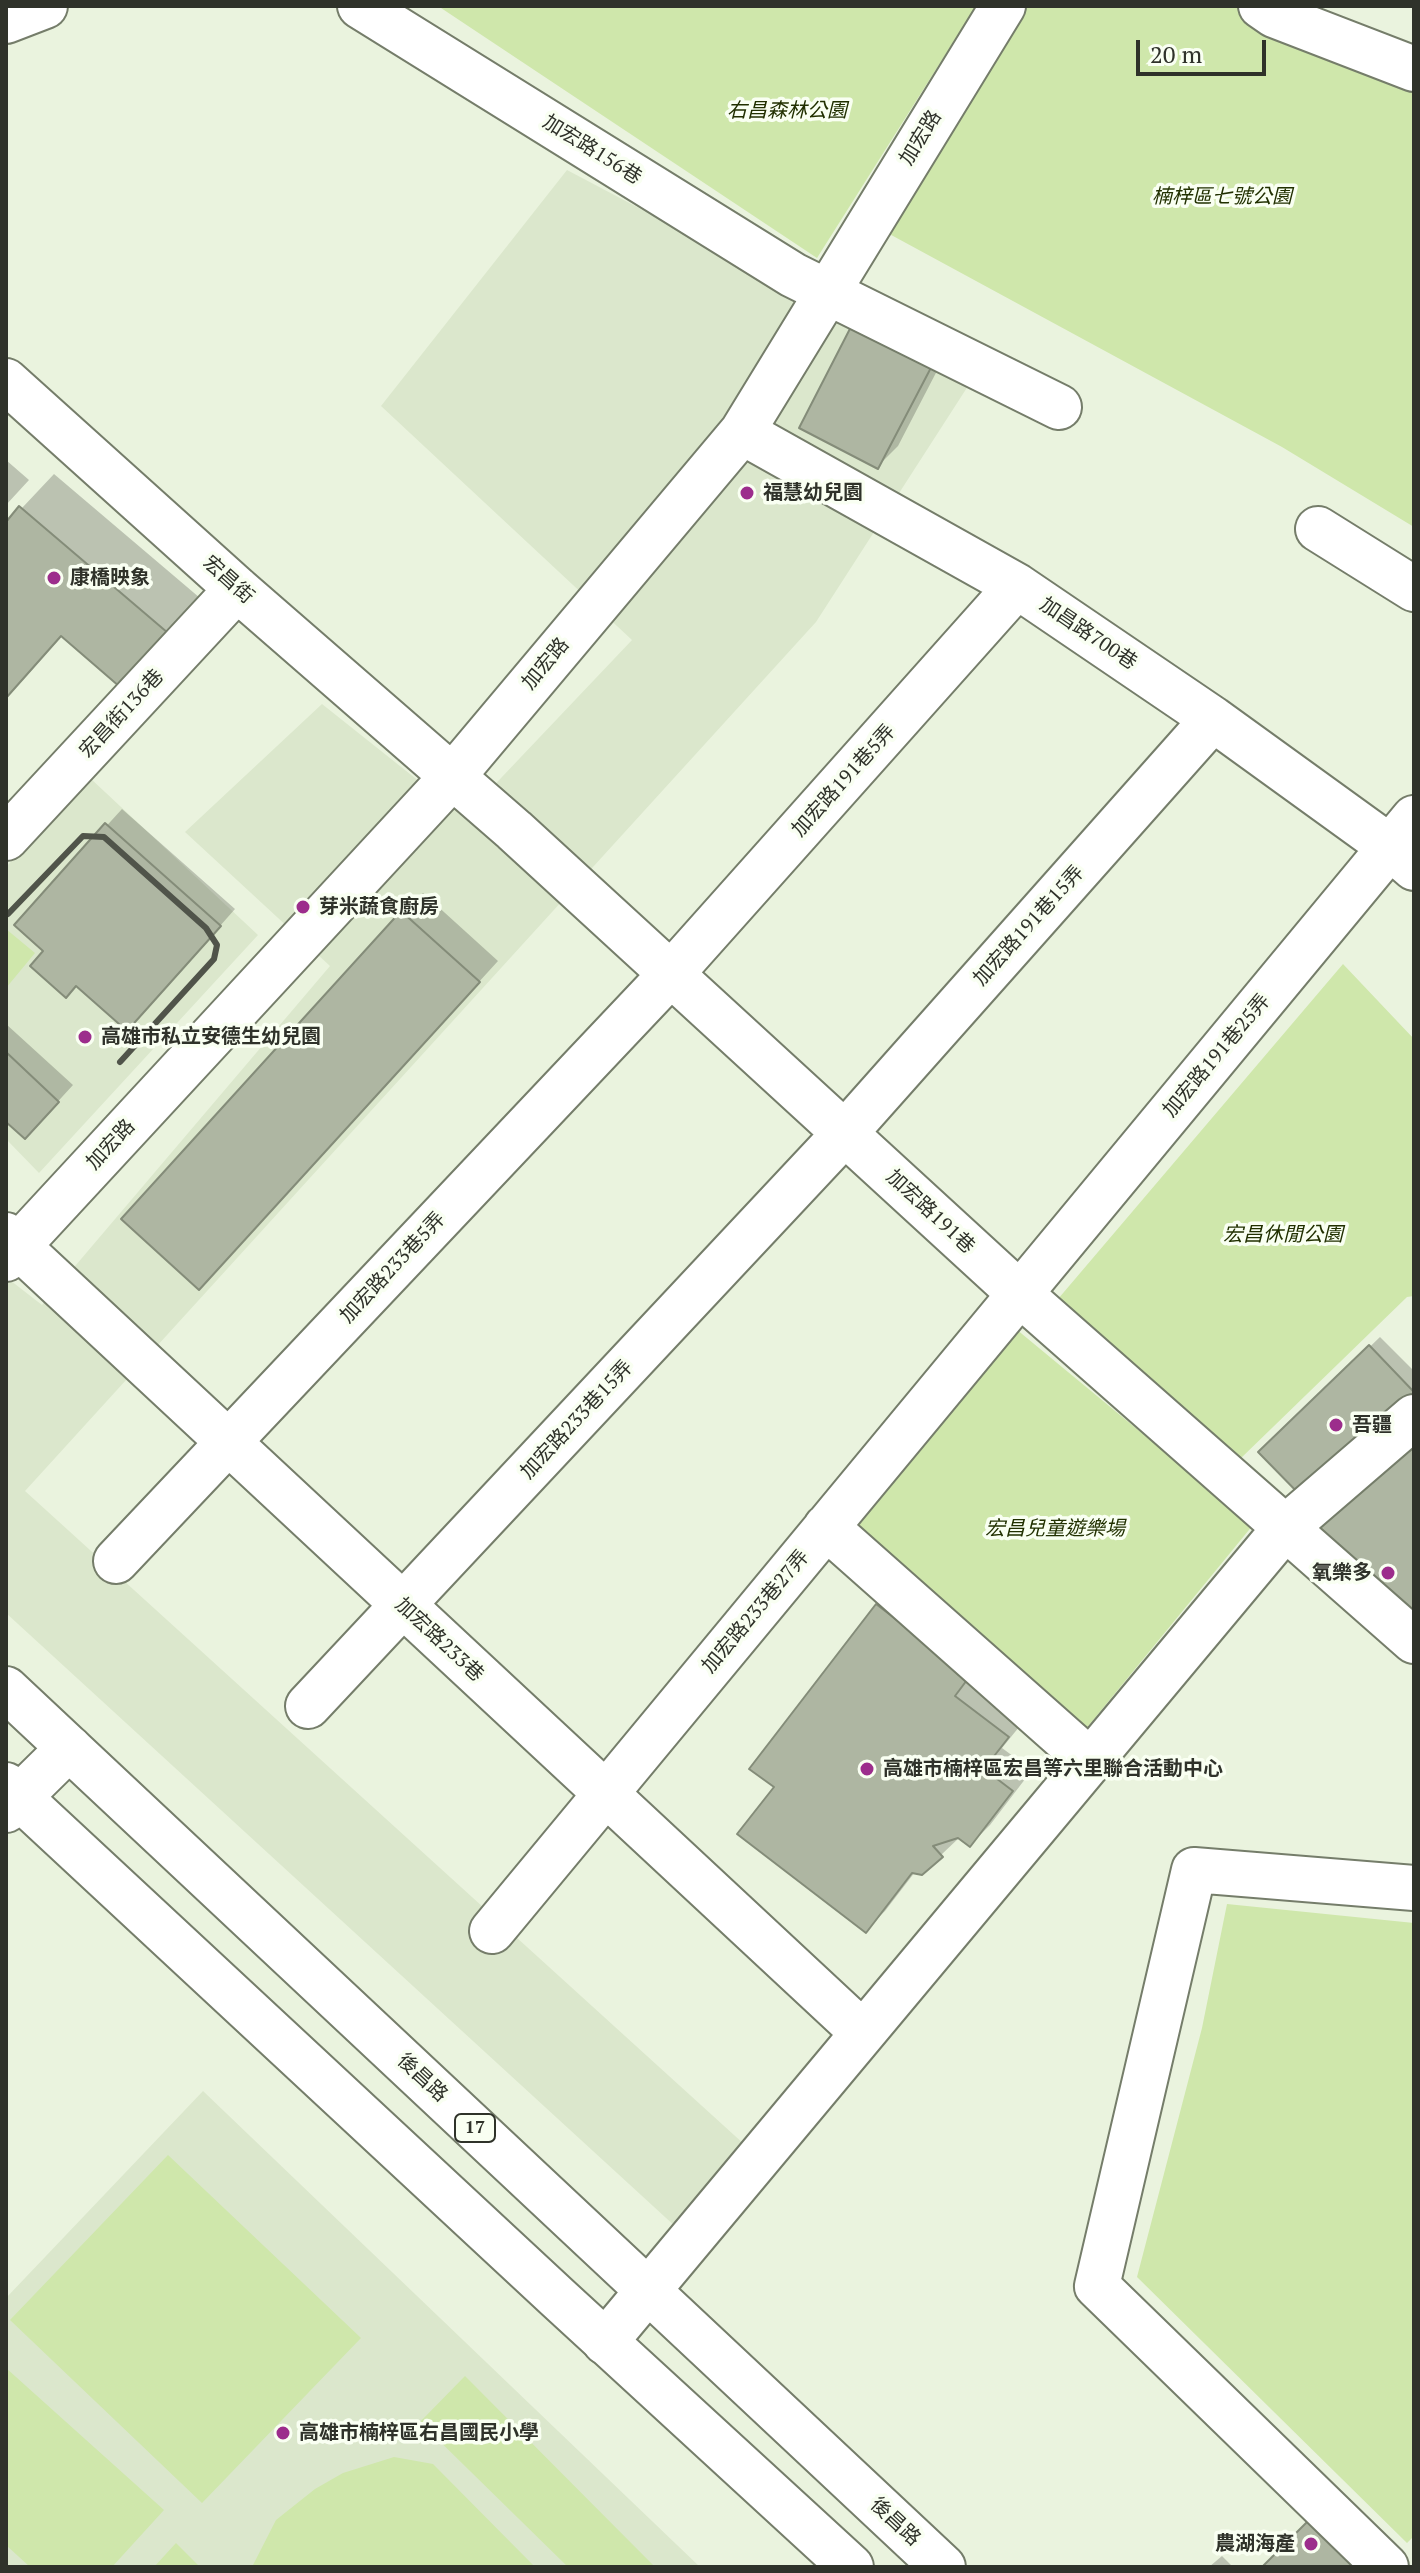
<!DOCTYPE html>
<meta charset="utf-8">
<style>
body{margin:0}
#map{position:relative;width:1420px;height:2573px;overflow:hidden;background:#eaf3de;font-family:"PT Serif",serif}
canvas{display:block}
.frame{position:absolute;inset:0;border:8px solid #2f322a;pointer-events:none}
.scale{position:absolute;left:1136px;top:40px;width:130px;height:36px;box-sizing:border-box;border:4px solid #2f322a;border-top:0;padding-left:10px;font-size:24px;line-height:28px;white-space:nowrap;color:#2f322a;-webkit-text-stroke:6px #f9fff2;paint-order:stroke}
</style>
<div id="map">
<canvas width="1420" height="2573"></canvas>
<div class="frame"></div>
<div class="scale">20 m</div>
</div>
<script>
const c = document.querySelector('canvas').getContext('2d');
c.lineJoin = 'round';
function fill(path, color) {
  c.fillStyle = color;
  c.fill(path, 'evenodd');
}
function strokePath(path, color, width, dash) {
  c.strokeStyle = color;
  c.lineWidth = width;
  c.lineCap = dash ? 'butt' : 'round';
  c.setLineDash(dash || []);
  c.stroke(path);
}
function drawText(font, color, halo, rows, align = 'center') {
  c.font = font + ' "PT Serif","Noto Sans TC",serif';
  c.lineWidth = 7;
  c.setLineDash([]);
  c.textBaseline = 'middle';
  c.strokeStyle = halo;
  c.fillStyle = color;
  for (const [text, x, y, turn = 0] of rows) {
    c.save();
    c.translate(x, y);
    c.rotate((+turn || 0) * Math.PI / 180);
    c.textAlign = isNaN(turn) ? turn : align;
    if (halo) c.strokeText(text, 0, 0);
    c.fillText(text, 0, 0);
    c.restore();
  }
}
const built = new Path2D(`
 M 567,170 L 970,383 L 816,622 L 25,1491 L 745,2145 L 677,2228 L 6,1613 L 6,1277 L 42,1305 L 330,966 L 185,832 L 322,704 L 464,817 L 632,640 L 381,406 Z
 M 90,778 L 258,935 L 39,1173 L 6,1139 L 6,867 Z
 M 203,2091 L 700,2567 L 6,2567 L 6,2298 Z`);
const green = new Path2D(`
 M 438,6 L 976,6 L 817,258 Z
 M 1028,6 L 1315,6 L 1386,43 L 1414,67 L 1414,527 L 1282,447 L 882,230 Z
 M 6,929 L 35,953 L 6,988 Z
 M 1343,964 L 1414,1039 L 1414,1296 L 1407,1297 L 1239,1460 L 1058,1299 Z
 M 1016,1329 L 1253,1525 L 1085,1730 L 857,1526 Z
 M 1227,1904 L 1414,1923 L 1414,2536 L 1407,2543 L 1137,2277 L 1202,2028 Z
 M 168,2155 L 361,2338 L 202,2503 L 10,2320 Z
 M 6,2368 L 164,2510 L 112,2567 L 30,2567 L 6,2545 Z
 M 465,2376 L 655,2567 L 568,2567 L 420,2422 Z
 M 394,2457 L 433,2464 L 535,2567 L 252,2567 L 276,2520 L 315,2489 L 343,2473 Z
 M 176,2543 L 200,2567 L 154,2567 Z`);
const shadow = new Path2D(`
 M 876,300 L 953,340 L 898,446 L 878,466 Z
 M 6,460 L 29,480 L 6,505 Z
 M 54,474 L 200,598 L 153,651 L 63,635 L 6,699 L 6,525 Z
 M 122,809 L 235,909 L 143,1013 L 77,984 L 46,951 L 16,925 Z
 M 423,893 L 498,961 L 219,1267 L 123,1219 Z
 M 6,1024 L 73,1085 L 40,1121 L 6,1119 Z
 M 1380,1337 L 1414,1371 L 1414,1396 L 1261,1452 Z
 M 897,1586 L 1028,1716 L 1002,1748 L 1032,1770 L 990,1825 L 970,1845 L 960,1837 L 922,1873 L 915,1872 L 885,1911 L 865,1931 L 777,1787 L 877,1606 Z
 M 1222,2556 L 1233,2567 L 1209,2567 Z`);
const building = new Path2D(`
 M 855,319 L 935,360 L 878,469 L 799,428 Z
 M 19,506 L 168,633 L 120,687 L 61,636 L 6,698 L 6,522 Z
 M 105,823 L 221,926 L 127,1031 L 76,986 L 66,998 L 30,966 L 43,951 L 14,925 Z
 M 401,911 L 480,982 L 199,1290 L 121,1219 Z
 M 6,1052 L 59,1102 L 25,1139 L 6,1122 Z
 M 1369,1345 L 1414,1392 L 1414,1399 L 1307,1502 L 1258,1452 Z
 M 1414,1437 L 1414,1619 L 1312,1527 Z
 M 876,1604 L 970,1676 L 955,1696 L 1009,1737 L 984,1769 L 1013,1791 L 970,1847 L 958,1838 L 933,1846 L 943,1857 L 922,1875 L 912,1873 L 866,1933 L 737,1834 L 774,1787 L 749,1769 Z
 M 1309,2520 L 1366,2567 L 1262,2567 Z`);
const minor = new Path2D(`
 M 360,6 L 793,275 L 1059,407
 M 1261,6 L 1274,15 L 1414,69
 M 6,21 L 45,6
 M 6,381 L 237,589 L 514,830 L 1020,1294 L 1414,1641
 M 742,432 L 1017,586 L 1213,719 L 1390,847 L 1414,868
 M 1318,529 L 1414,589
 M 6,838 L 237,589
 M 6,1235 L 863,2033
 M 6,1259 L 452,777 L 742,432 L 1003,6
 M 826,1527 L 1090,1761
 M 116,1561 L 670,975 L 1017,586
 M 308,1706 L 845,1133 L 1213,719
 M 6,1810 L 69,1748
 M 492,1931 L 1414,818
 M 605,2342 L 1285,1528 L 1414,1417
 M 1386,2567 L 1097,2286 L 1194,1870 L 1414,1888`);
const major = new Path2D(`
 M 6,1689 L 943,2567
 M 6,1785 L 558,2298 L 851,2567`);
const rail = new Path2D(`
 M 8,914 L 83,836 L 104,837 L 206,928 L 217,945 L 214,959 L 120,1062`);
const markers = [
 [747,493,8,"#9c2d8c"],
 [54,578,8,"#9c2d8c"],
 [303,907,8,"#9c2d8c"],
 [85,1037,8,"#9c2d8c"],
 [1336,1425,8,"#9c2d8c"],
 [1388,1573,8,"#9c2d8c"],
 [867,1769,8,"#9c2d8c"],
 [283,2433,8,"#9c2d8c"],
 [1311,2544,8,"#9c2d8c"]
];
const shields = [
 [475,2128,40]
];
const shieldNames = [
 ["17",475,2128]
];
const parkNames = [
 ["右昌森林公園",787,111],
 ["楠梓區七號公園",1222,197],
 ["宏昌休閒公園",1283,1235],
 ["宏昌兒童遊樂場",1055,1529]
];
const streetNames = [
 ["加宏路",921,138,-58],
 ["加宏路156巷",592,150,32],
 ["宏昌街",228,580,42],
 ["加昌路700巷",1088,634,34],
 ["加宏路",546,664,-50],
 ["宏昌街136巷",122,714,-47],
 ["加宏路191巷5弄",844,781,-48],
 ["加宏路191巷15弄",1029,926,-48],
 ["加宏路191巷25弄",1217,1056,-50],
 ["加宏路",111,1145,-47],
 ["加宏路191巷",930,1212,43],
 ["加宏路233巷5弄",393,1268,-47],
 ["加宏路233巷15弄",577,1420,-47],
 ["加宏路233巷27弄",756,1612,-50],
 ["加宏路233巷",439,1640,43],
 ["後昌路",422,2078,43],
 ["後昌路",895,2522,43]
];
const poiNames = [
 ["福慧幼兒園",763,493],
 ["康橋映象",70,578],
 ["芽米蔬食廚房",319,907],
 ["高雄市私立安德生幼兒園",101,1037],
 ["吾疆",1352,1425],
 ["氧樂多",1372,1573,"right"],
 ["高雄市楠梓區宏昌等六里聯合活動中心",883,1769],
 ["高雄市楠梓區右昌國民小學",299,2433],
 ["農湖海產",1295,2544,"right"]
];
fill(built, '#dbe7cc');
fill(green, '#cfe7ab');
fill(shadow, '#0003');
fill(building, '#aeb6a2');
strokePath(building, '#848c79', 2);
strokePath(minor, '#757d6a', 48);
strokePath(major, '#757d6a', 48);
strokePath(minor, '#fff', 44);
strokePath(major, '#fff', 44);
strokePath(rail, '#50544a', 6);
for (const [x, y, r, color] of markers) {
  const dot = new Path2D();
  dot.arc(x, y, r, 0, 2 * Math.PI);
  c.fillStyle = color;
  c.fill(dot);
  strokePath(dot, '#f9fff2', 3);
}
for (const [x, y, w] of shields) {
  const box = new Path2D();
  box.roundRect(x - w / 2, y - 14, w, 28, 6);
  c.fillStyle = '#f9fff2';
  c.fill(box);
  strokePath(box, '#2f322a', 2);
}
drawText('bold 18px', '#2f322a', null, shieldNames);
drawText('italic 20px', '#213000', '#f9fff2', parkNames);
drawText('20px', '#2f322a', '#f9fff2', streetNames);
drawText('bold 20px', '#2f322a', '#f9fff2', poiNames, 'left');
</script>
